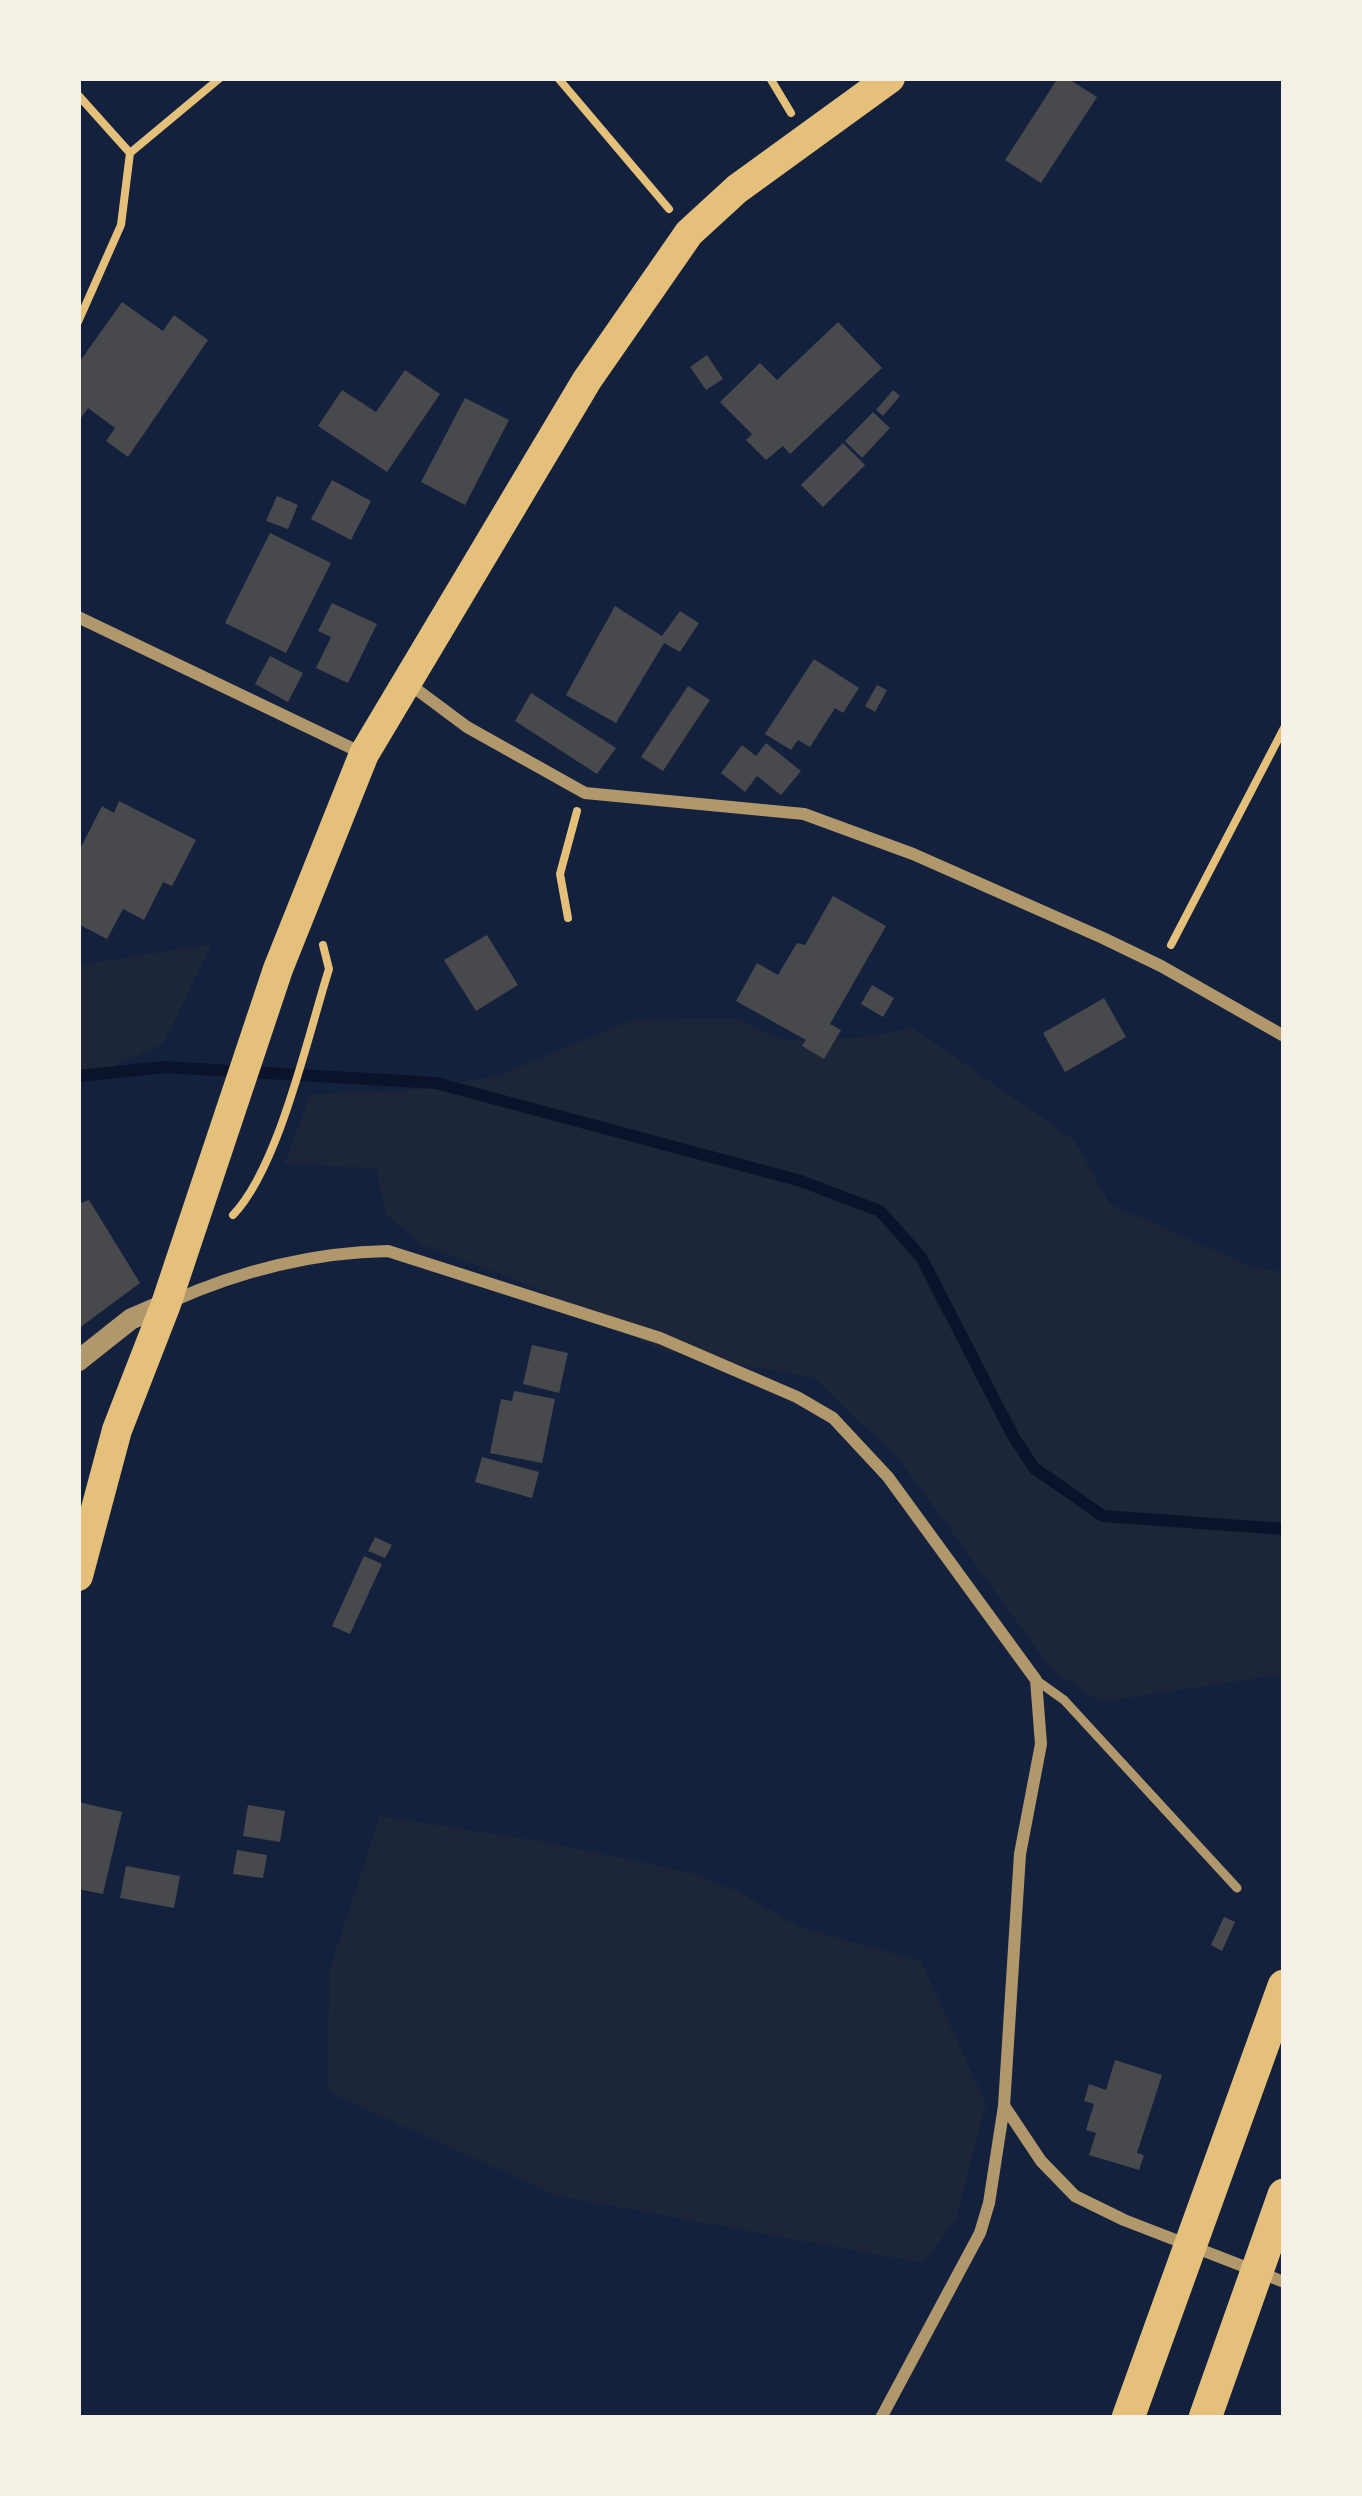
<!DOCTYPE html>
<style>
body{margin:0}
#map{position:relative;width:1362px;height:2496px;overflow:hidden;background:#14213d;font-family:Lato,sans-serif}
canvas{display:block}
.frame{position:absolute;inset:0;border:81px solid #f6f1e7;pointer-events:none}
</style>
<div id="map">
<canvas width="1362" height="2496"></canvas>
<div class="frame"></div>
</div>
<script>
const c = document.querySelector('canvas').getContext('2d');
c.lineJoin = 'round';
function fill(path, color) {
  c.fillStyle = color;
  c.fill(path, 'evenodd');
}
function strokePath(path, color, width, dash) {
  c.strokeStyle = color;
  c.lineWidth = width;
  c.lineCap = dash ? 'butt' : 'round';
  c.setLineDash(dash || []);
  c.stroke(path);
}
const green = new Path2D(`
 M 212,944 L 163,1044 L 78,1083 L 78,965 Z
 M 733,1018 L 787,1041 L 865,1037 L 913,1028 L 1074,1140 L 1110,1204 L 1252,1267 L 1284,1272 L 1284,1674 L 1100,1702 L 1052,1670 L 902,1463 L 814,1378 L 663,1351 L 535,1288 L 419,1243 L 386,1214 L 376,1168 L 284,1164 L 311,1094 L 406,1091 L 497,1076 L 634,1019 Z
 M 380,1816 L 545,1842 L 688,1872 L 740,1892 L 799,1927 L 921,1961 L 986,2104 L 956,2219 L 924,2263 L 558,2196 L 328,2092 L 329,1971 Z`);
const stream = new Path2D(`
 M 78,1076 L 165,1067 L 436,1083 L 801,1181 L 880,1211 L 921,1257 L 1013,1436 L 1034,1468 L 1103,1516 L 1284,1529`);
const building = new Path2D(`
 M 1058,78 L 1067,78 L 1097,97 L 1041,183 L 1005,160 Z
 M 122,302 L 163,331 L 174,315 L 208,340 L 128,457 L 106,441 L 115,428 L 88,408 L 78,422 L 78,364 Z
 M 838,322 L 882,368 L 790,454 L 783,446 L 766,460 L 746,440 L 752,434 L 720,402 L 760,363 L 777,380 Z
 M 707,355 L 723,379 L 706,390 L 690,367 Z
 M 405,370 L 440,394 L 387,472 L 318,426 L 342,390 L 376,412 Z
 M 893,390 L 900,396 L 883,416 L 876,410 Z
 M 465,398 L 509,420 L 465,505 L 421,482 Z
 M 873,412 L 890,428 L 862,458 L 845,441 Z
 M 843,443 L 865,465 L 823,507 L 801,485 Z
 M 332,480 L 371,501 L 351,540 L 311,519 Z
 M 277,496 L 298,505 L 288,529 L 266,521 Z
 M 270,533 L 331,563 L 286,653 L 225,623 Z
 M 332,603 L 377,624 L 348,683 L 316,668 L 331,637 L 318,631 Z
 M 615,606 L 662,636 L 680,611 L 699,623 L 680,652 L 664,643 L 616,723 L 566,695 Z
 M 270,656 L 303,673 L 288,702 L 255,684 Z
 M 814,659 L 859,688 L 843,713 L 835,708 L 810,747 L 798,740 L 791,750 L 765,734 Z
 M 877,685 L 887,690 L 875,712 L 865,706 Z
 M 688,686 L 710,700 L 663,771 L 641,757 Z
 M 531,693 L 616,748 L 597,774 L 515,721 Z
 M 766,743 L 801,771 L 781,795 L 757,776 L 745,792 L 721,773 L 742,745 L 756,756 Z
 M 119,801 L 196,840 L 172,886 L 163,882 L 144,920 L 123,909 L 107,939 L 78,924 L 78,853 L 102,806 L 114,813 Z
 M 833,896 L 886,926 L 830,1024 L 841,1030 L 824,1059 L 802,1046 L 806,1040 L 736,1001 L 757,963 L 778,975 L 797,943 L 805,945 Z
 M 487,935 L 518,985 L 476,1011 L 444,960 Z
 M 872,985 L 894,998 L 883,1017 L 861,1004 Z
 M 1104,998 L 1126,1037 L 1065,1072 L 1043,1033 Z
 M 89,1200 L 140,1283 L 78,1329 L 78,1204 Z
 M 532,1345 L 568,1353 L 559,1393 L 523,1384 Z
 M 514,1391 L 555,1399 L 542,1463 L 490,1453 L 501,1399 L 512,1401 Z
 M 482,1457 L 539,1472 L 532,1498 L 475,1482 Z
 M 375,1537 L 392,1545 L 385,1558 L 368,1551 Z
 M 364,1556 L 382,1564 L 350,1634 L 332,1626 Z
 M 78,1802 L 122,1812 L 103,1894 L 78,1889 Z
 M 248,1805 L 285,1811 L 280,1842 L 243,1836 Z
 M 237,1850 L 267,1855 L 263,1878 L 233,1874 Z
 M 126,1866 L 180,1876 L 174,1908 L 120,1898 Z
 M 1224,1917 L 1235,1922 L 1222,1951 L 1211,1945 Z
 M 1115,2060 L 1162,2075 L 1137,2153 L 1144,2155 L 1139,2170 L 1089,2155 L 1096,2133 L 1086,2130 L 1094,2104 L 1084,2101 L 1089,2084 L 1106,2090 Z`);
const path = new Path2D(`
 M 558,78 L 669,209
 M 770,78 L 791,113
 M 78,95 L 130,153 L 121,225 L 78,322
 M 130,153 L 220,78
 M 568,918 L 560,874 L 577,811
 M 1171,945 L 1284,728
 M 233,1215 C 279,1167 308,1035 329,969 L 323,945`);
const service = new Path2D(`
 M 1036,1680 L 1064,1700 L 1237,1888`);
const minor = new Path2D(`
 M 78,617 L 364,754
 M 408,683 L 467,727 L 585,793 L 804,814 L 913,854 L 1103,938 L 1161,966 L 1284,1036
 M 173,1301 C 239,1271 315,1252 388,1251 L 660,1338 L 797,1397 L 833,1418 L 888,1477 L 1036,1680 L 1041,1744 L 1020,1854 L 1004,2106 L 989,2203 L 980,2233 L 881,2418
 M 1005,2107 L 1041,2161 L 1075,2196 L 1124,2220 L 1284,2282`);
const tertiary = new Path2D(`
 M 78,1361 L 131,1319 L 166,1304`);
const primary = new Path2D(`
 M 78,1576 L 117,1430 L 166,1304 L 278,969 L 364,754 L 587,380 L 689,233 L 737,189 L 890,78`);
const motorway = new Path2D(`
 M 1128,2418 L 1284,1986
 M 1205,2418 L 1284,2195`);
fill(green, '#1d2539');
strokePath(stream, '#0b132b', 12);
fill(building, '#48494c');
strokePath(path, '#e5c07b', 8);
strokePath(service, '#b1986c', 9);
strokePath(minor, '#b1986c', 12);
strokePath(tertiary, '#b1986c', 21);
strokePath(primary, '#e5c07b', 30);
strokePath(motorway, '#e5c07b', 33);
</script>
